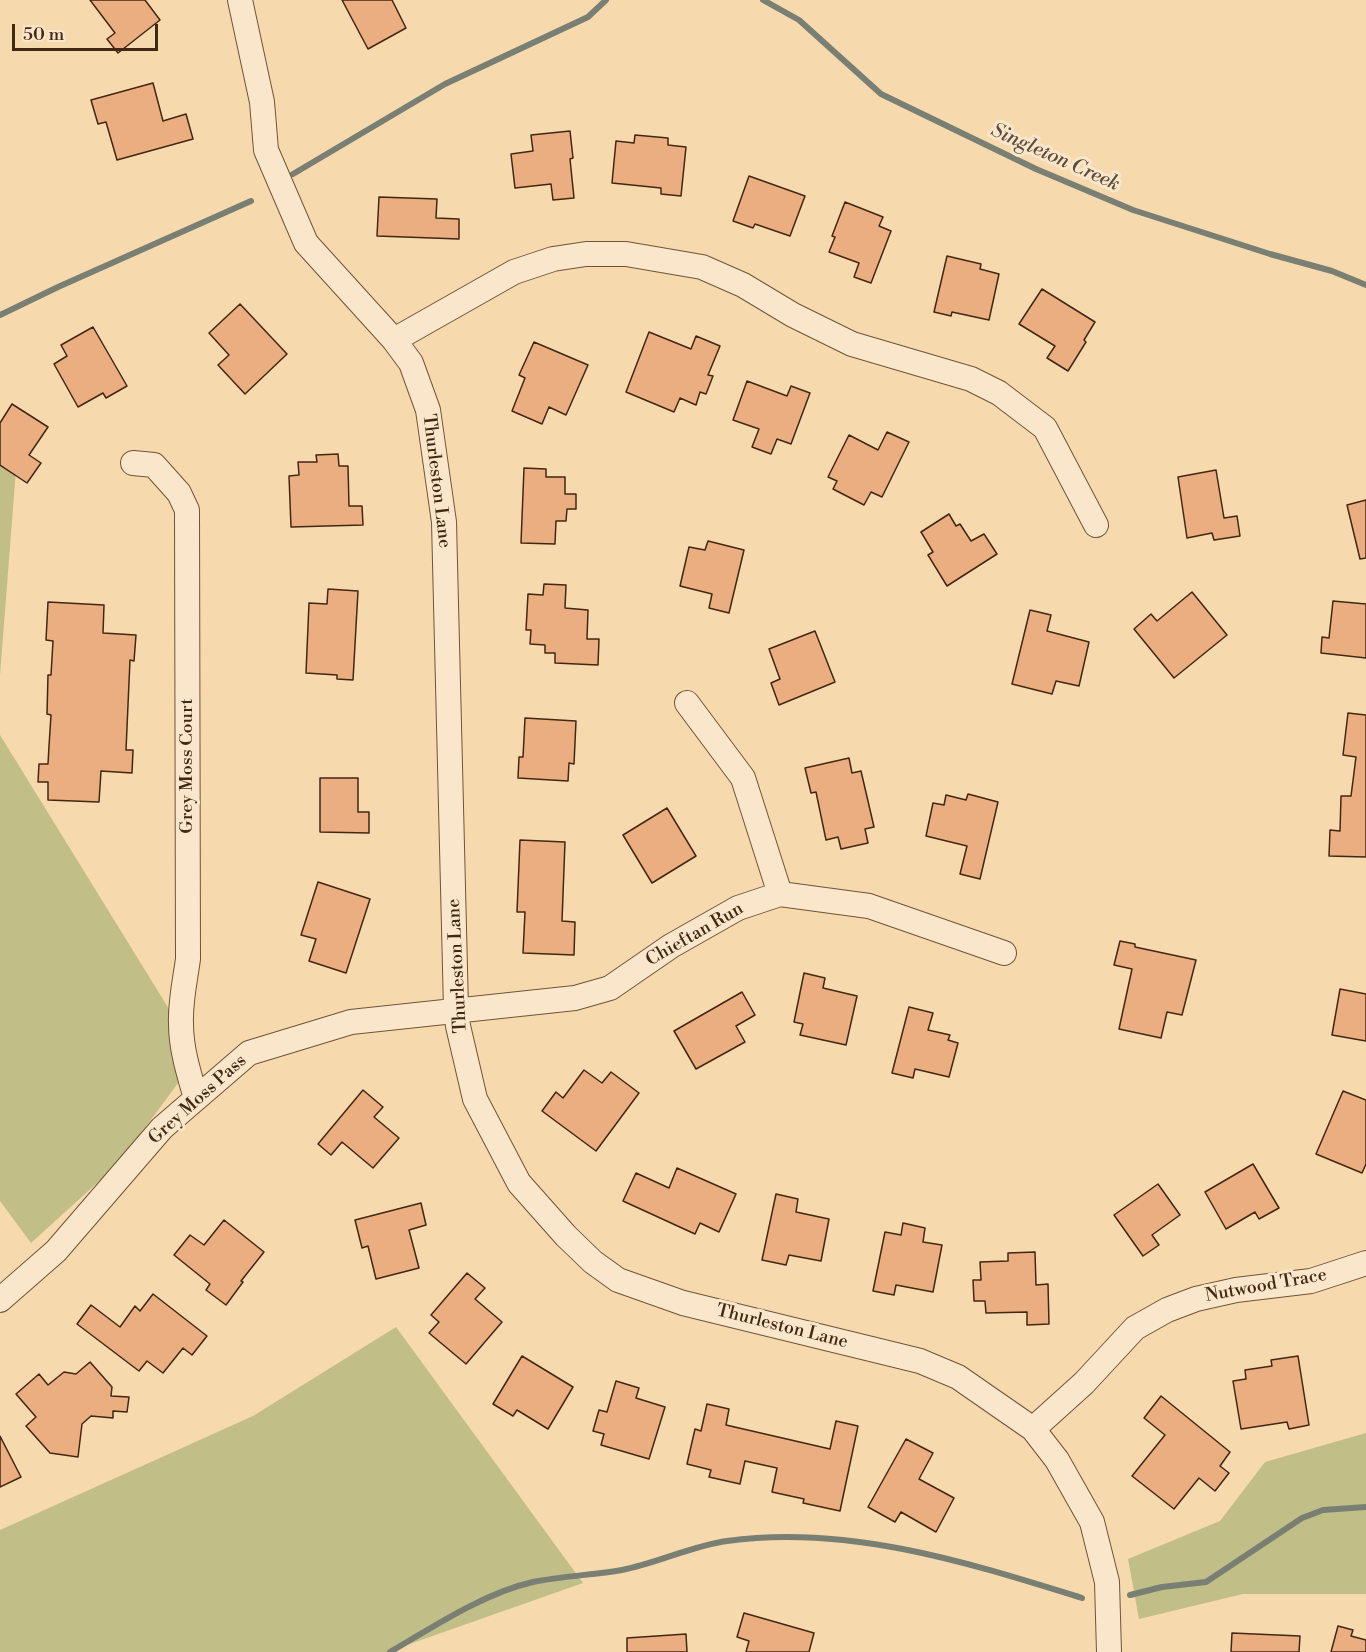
<!DOCTYPE html>
<style>
body{margin:0}
#map{position:relative;width:1366px;height:1652px;overflow:hidden;background:#f7d9ae;font-family:"Libre Bodoni",serif}
canvas{display:block}
.scale{position:absolute;left:12px;top:24px;width:146px;height:27px;box-sizing:border-box;border:3px solid #422712;border-top:0;padding-left:8px;font-size:18px;line-height:21px;white-space:nowrap;color:#422712;-webkit-text-stroke:4px #fae6ca;paint-order:stroke}
</style>
<div id="map">
<canvas width="1366" height="1652"></canvas>
<div class="scale">50 m</div>
</div>
<script>
const c = document.querySelector('canvas').getContext('2d');
c.lineJoin = 'round';
function fill(path, color) {
  c.fillStyle = color;
  c.fill(path, 'evenodd');
}
function strokePath(path, color, width, dash) {
  c.strokeStyle = color;
  c.lineWidth = width;
  c.lineCap = dash ? 'butt' : 'round';
  c.setLineDash(dash || []);
  c.stroke(path);
}
function drawText(font, color, halo, rows, align = 'center') {
  c.font = font + ' "Libre Bodoni",serif';
  c.lineWidth = 6;
  c.setLineDash([]);
  c.textBaseline = 'middle';
  c.strokeStyle = halo;
  c.fillStyle = color;
  for (const [text, x, y, turn = 0] of rows) {
    c.save();
    c.translate(x, y);
    c.rotate((+turn || 0) * Math.PI / 180);
    c.textAlign = isNaN(turn) ? turn : align;
    if (halo) c.strokeText(text, 0, 0);
    c.fillText(text, 0, 0);
    c.restore();
  }
}
const green = new Path2D(`
 M 19,431 L 0,675 L 0,435 Z
 M 0,735 L 198,1056 L 119,1163 L 31,1243 L 0,1201 Z
 M 396,1327 L 583,1583 L 387,1652 L 0,1652 L 0,1530 L 253,1416 Z
 M 1366,1433 L 1366,1594 L 1243,1594 L 1139,1619 L 1128,1559 L 1220,1521 L 1265,1462 Z`);
const stream = new Path2D(`
 M 763,0 L 799,20 L 881,94 L 1036,169 L 1133,210 L 1270,254 L 1332,271 L 1366,285
 M 293,174 L 445,84 L 588,17 L 606,0
 M 0,315 L 58,287 L 251,201
 M 1130,1595 L 1162,1587 L 1206,1582 L 1302,1518 L 1323,1510 L 1366,1507
 M 390,1652 C 433,1627 484,1593 533,1582 C 562,1576 593,1575 622,1570 C 658,1563 691,1546 727,1541 C 848,1524 969,1563 1082,1598`);
const building = new Path2D(`
 M 90,0 L 145,0 L 160,20 L 118,53 L 107,39 L 115,33 Z
 M 342,0 L 392,0 L 406,28 L 368,49 Z
 M 153,83 L 163,121 L 186,114 L 193,139 L 117,160 L 106,122 L 98,124 L 91,100 Z
 M 570,131 L 573,158 L 570,159 L 574,198 L 553,200 L 551,184 L 515,188 L 511,154 L 533,151 L 531,135 Z
 M 635,135 L 668,138 L 668,145 L 686,147 L 681,196 L 661,194 L 661,188 L 612,183 L 616,141 L 634,143 Z
 M 749,176 L 805,196 L 790,236 L 755,224 L 753,228 L 733,221 Z
 M 379,197 L 437,199 L 436,218 L 459,219 L 459,239 L 377,236 Z
 M 845,202 L 883,217 L 879,226 L 891,231 L 871,283 L 854,277 L 859,263 L 829,252 L 835,237 L 832,236 Z
 M 947,256 L 981,264 L 980,269 L 999,274 L 989,320 L 952,312 L 951,316 L 934,312 Z
 M 1042,289 L 1095,322 L 1084,340 L 1086,342 L 1068,371 L 1047,358 L 1055,346 L 1019,324 Z
 M 240,304 L 287,354 L 245,394 L 218,365 L 229,355 L 209,333 Z
 M 93,327 L 127,386 L 106,398 L 103,393 L 78,407 L 54,364 L 67,356 L 61,345 Z
 M 649,332 L 691,349 L 696,336 L 720,346 L 708,375 L 713,376 L 706,394 L 700,392 L 696,405 L 680,398 L 674,412 L 626,392 Z
 M 534,342 L 588,365 L 566,415 L 549,407 L 542,424 L 512,411 L 525,378 L 519,375 Z
 M 747,381 L 787,396 L 791,386 L 810,393 L 791,444 L 777,439 L 771,454 L 752,447 L 759,429 L 733,420 Z
 M 12,404 L 48,427 L 29,455 L 41,463 L 27,483 L 0,465 L 0,423 Z
 M 887,432 L 909,442 L 882,497 L 871,492 L 864,505 L 833,489 L 837,481 L 828,477 L 849,435 L 878,450 Z
 M 338,454 L 339,466 L 348,466 L 349,506 L 362,506 L 363,525 L 291,527 L 289,476 L 299,475 L 298,462 L 317,462 L 316,455 Z
 M 524,468 L 546,469 L 546,477 L 565,477 L 565,494 L 576,494 L 576,509 L 567,509 L 566,521 L 556,521 L 555,544 L 521,543 Z
 M 1216,470 L 1224,518 L 1237,516 L 1240,536 L 1214,540 L 1212,533 L 1187,538 L 1178,477 Z
 M 1366,500 L 1366,558 L 1360,559 L 1347,505 Z
 M 949,514 L 956,526 L 960,524 L 971,541 L 984,534 L 997,554 L 947,586 L 928,555 L 933,552 L 921,532 Z
 M 708,541 L 744,550 L 729,613 L 709,608 L 712,594 L 680,586 L 689,547 L 705,550 Z
 M 544,584 L 566,585 L 565,608 L 588,610 L 587,639 L 599,639 L 598,665 L 555,663 L 555,653 L 545,653 L 545,645 L 530,644 L 531,630 L 526,630 L 528,594 L 543,595 Z
 M 328,589 L 358,591 L 353,680 L 337,679 L 337,675 L 306,673 L 309,603 L 327,604 Z
 M 1192,592 L 1227,635 L 1174,678 L 1134,629 L 1151,614 L 1157,621 Z
 M 1333,601 L 1366,604 L 1366,658 L 1321,653 L 1322,637 L 1329,638 Z
 M 48,602 L 104,605 L 103,633 L 136,635 L 134,661 L 130,660 L 126,750 L 133,750 L 132,773 L 101,771 L 99,802 L 48,800 L 48,782 L 38,782 L 39,764 L 48,764 L 49,746 L 51,715 L 47,714 L 48,675 L 51,675 L 53,641 L 46,640 Z
 M 1030,610 L 1051,615 L 1047,631 L 1089,642 L 1079,686 L 1056,681 L 1052,694 L 1012,684 Z
 M 815,631 L 835,682 L 779,705 L 771,683 L 780,679 L 769,649 Z
 M 1348,713 L 1366,715 L 1366,857 L 1329,856 L 1330,830 L 1340,831 L 1341,796 L 1351,796 L 1356,757 L 1343,755 Z
 M 525,718 L 576,721 L 574,764 L 569,763 L 568,781 L 518,778 L 519,757 L 523,757 Z
 M 849,758 L 852,773 L 861,771 L 874,827 L 865,829 L 868,843 L 841,849 L 838,837 L 826,840 L 816,792 L 811,793 L 805,768 Z
 M 320,778 L 358,778 L 358,812 L 369,812 L 369,833 L 320,832 Z
 M 968,794 L 998,802 L 980,879 L 960,874 L 967,846 L 926,836 L 933,803 L 944,805 L 946,795 L 966,800 Z
 M 667,808 L 696,856 L 652,883 L 623,835 Z
 M 520,840 L 565,842 L 562,921 L 575,922 L 574,955 L 523,953 L 525,912 L 517,912 Z
 M 318,882 L 370,899 L 346,973 L 309,961 L 316,939 L 301,935 Z
 M 1120,941 L 1135,944 L 1135,947 L 1196,960 L 1182,1015 L 1167,1012 L 1161,1038 L 1119,1029 L 1132,969 L 1114,965 Z
 M 804,973 L 825,978 L 823,988 L 857,996 L 846,1045 L 800,1035 L 803,1024 L 794,1022 Z
 M 1340,989 L 1366,994 L 1366,1041 L 1332,1035 Z
 M 742,992 L 755,1015 L 736,1026 L 745,1042 L 696,1069 L 674,1031 Z
 M 909,1007 L 933,1013 L 928,1030 L 950,1035 L 948,1040 L 958,1043 L 949,1077 L 915,1069 L 913,1078 L 892,1073 Z
 M 584,1070 L 602,1083 L 611,1072 L 639,1093 L 596,1151 L 542,1111 L 556,1092 L 563,1098 Z
 M 363,1090 L 383,1107 L 374,1117 L 399,1138 L 373,1168 L 342,1142 L 331,1155 L 318,1144 Z
 M 1343,1091 L 1366,1100 L 1366,1164 L 1362,1173 L 1316,1154 Z
 M 1253,1164 L 1279,1208 L 1259,1219 L 1255,1212 L 1226,1229 L 1205,1192 Z
 M 677,1168 L 736,1194 L 719,1232 L 700,1223 L 695,1234 L 623,1201 L 636,1173 L 669,1188 Z
 M 1158,1184 L 1180,1215 L 1152,1235 L 1159,1245 L 1143,1256 L 1114,1215 Z
 M 776,1194 L 798,1199 L 796,1212 L 829,1219 L 821,1261 L 789,1255 L 786,1265 L 762,1260 Z
 M 421,1203 L 426,1225 L 409,1230 L 419,1268 L 376,1279 L 368,1246 L 362,1248 L 355,1220 Z
 M 224,1220 L 264,1252 L 241,1281 L 243,1282 L 226,1305 L 206,1290 L 210,1284 L 174,1255 L 190,1235 L 204,1245 Z
 M 903,1223 L 925,1228 L 923,1242 L 942,1245 L 933,1292 L 896,1285 L 894,1295 L 873,1291 L 885,1232 L 901,1235 Z
 M 1035,1252 L 1036,1285 L 1048,1284 L 1049,1324 L 1027,1325 L 1027,1312 L 986,1313 L 985,1301 L 974,1301 L 973,1280 L 981,1280 L 980,1262 L 1008,1261 L 1008,1253 Z
 M 467,1273 L 485,1288 L 475,1299 L 502,1322 L 466,1364 L 429,1333 L 439,1322 L 431,1315 Z
 M 153,1294 L 207,1336 L 192,1355 L 183,1348 L 163,1373 L 147,1361 L 139,1371 L 77,1324 L 91,1305 L 120,1327 L 135,1306 L 140,1311 Z
 M 522,1356 L 573,1387 L 548,1429 L 517,1410 L 513,1416 L 493,1404 Z
 M 1298,1356 L 1309,1425 L 1289,1429 L 1287,1422 L 1241,1429 L 1233,1381 L 1246,1379 L 1245,1370 L 1272,1366 L 1271,1360 Z
 M 90,1362 L 112,1387 L 111,1396 L 129,1397 L 127,1412 L 113,1411 L 113,1418 L 91,1416 L 82,1424 L 78,1457 L 50,1453 L 26,1426 L 36,1417 L 16,1394 L 39,1374 L 48,1385 L 64,1372 L 76,1374 Z
 M 616,1381 L 639,1388 L 636,1398 L 665,1407 L 649,1459 L 601,1445 L 604,1434 L 593,1431 L 599,1410 L 607,1412 Z
 M 1161,1396 L 1230,1452 L 1220,1466 L 1229,1473 L 1215,1491 L 1199,1478 L 1174,1509 L 1132,1476 L 1165,1435 L 1144,1418 Z
 M 707,1404 L 729,1409 L 726,1425 L 830,1449 L 836,1421 L 858,1426 L 840,1511 L 803,1503 L 804,1499 L 772,1492 L 777,1468 L 745,1461 L 740,1484 L 709,1477 L 711,1470 L 687,1464 L 695,1429 L 701,1431 Z
 M 0,1436 L 21,1477 L 0,1487 Z
 M 906,1439 L 933,1453 L 919,1479 L 954,1498 L 936,1532 L 901,1512 L 895,1522 L 868,1507 Z
 M 744,1613 L 814,1633 L 809,1652 L 746,1652 L 749,1641 L 737,1637 Z
 M 1338,1626 L 1353,1630 L 1351,1636 L 1366,1640 L 1366,1652 L 1331,1652 Z
 M 1232,1633 L 1300,1636 L 1299,1652 L 1231,1652 Z
 M 686,1634 L 687,1652 L 627,1652 L 627,1638 Z`);
const minor = new Path2D(`
 M 240,0 L 262,102 L 266,150 L 306,243 L 394,340 L 411,363 L 428,410 L 444,522 L 456,1009 L 458,1026 L 475,1099 L 519,1183 L 566,1236 L 593,1262 L 618,1280 L 683,1303 L 920,1361 L 958,1377 L 1033,1429 L 1057,1460 L 1092,1522 L 1107,1582 L 1109,1652
 M 394,340 L 514,272 L 553,259 L 586,254 L 626,254 L 702,267 L 743,285 L 793,315 L 852,344 L 971,379 L 999,393 L 1045,428 L 1096,525
 M 133,463 L 154,465 L 179,493 L 187,510 L 188,959 C 185,981 180,1002 181,1024 C 181,1049 189,1074 196,1098
 M 687,703 L 743,778 L 780,894
 M 0,1300 L 56,1251 L 162,1128 L 249,1053 L 351,1022 L 575,998 L 610,988 L 671,946 L 738,908 L 780,894 L 869,906 L 1004,953
 M 1033,1429 L 1084,1383 L 1135,1328 L 1167,1310 L 1196,1299 L 1236,1290 L 1311,1281 L 1366,1263`);
const streetNames = [
 ["Thurleston Lane",436,481,83],
 ["Grey Moss Court",188,766,-90],
 ["Chieftan Run",695,935,-30],
 ["Thurleston Lane",458,966,-93],
 ["Grey Moss Pass",198,1100,-42],
 ["Nutwood Trace",1266,1286,-10],
 ["Thurleston Lane",782,1327,14]
];
const waterNames = [
 ["Singleton Creek",1055,158,24]
];
fill(green, '#c1be87');
strokePath(stream, '#797f72', 6);
fill(building, '#eaae80');
strokePath(building, '#422712', 1.5);
strokePath(minor, '#6f5439', 26);
strokePath(minor, '#fae6ca', 24);
drawText('18px', '#422712', '#fae6ca', streetNames);
drawText('italic 20px', '#594c3a', '#fae6ca', waterNames);
</script>
